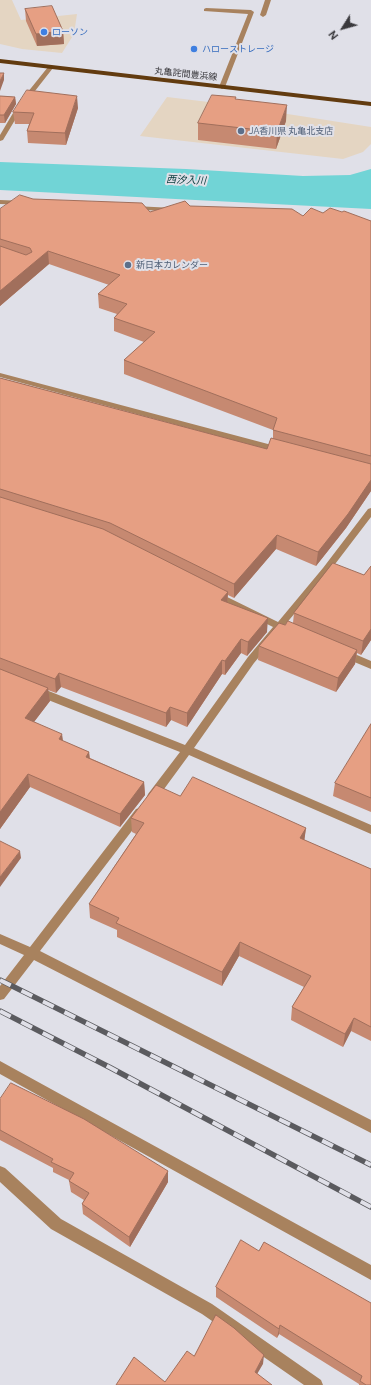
<!DOCTYPE html>
<meta charset="utf-8">
<style>
body{margin:0}
#map{position:relative;width:371px;height:1385px;overflow:hidden;background:#e0e0e8;font-family:Ubuntu,sans-serif}
canvas{display:block}
.north{position:absolute;left:323px;top:8px;width:40px;height:40px;-webkit-text-stroke:3px #e0e0e8;paint-order:stroke;rotate:233deg;font-size:11px;font-weight:700;line-height:16px;text-align:center;color:#3a393d}
.north::after{content:'';display:block;margin:auto;width:14px;height:18px;background:#3a393d;clip-path:polygon(50% 0,100% 100%,50% 72%,0 100%)}
</style>
<div id="map">
<canvas width="371" height="1385"></canvas>
<div class="north">N</div>
</div>
<script>
const c = document.querySelector('canvas').getContext('2d');
c.lineJoin = 'round';
function fill(path, color) {
  c.fillStyle = color;
  c.fill(path, 'evenodd');
}
function strokePath(path, color, width, dash) {
  c.strokeStyle = color;
  c.lineWidth = width;
  c.lineCap = dash ? 'butt' : 'round';
  c.setLineDash(dash || []);
  c.stroke(path);
}
function drawText(font, color, halo, rows, align = 'center') {
  c.font = font + ' Ubuntu,"Noto Sans JP",sans-serif';
  c.lineWidth = 4;
  c.setLineDash([]);
  c.textBaseline = 'middle';
  c.strokeStyle = halo;
  c.fillStyle = color;
  for (const [text, x, y, turn = 0] of rows) {
    c.save();
    c.translate(x, y);
    c.rotate((+turn || 0) * Math.PI / 180);
    c.textAlign = isNaN(turn) ? turn : align;
    if (halo) c.strokeText(text, 0, 0);
    c.fillText(text, 0, 0);
    c.restore();
  }
}
const commercial = new Path2D(`
 M 0,0 L 12,0 L 21,20 L 77,14 L 74,34 L 62,53 L 22,49 L 0,44 Z
 M 167,97 L 217,103 L 371,127 L 371,144 L 363,152 L 343,159 L 140,136 Z`);
const water = new Path2D(`
 M 0,162 L 186,169 L 303,176 L 350,175 L 371,169 L 371,209 L 0,190 Z`);
const minor = new Path2D(`
 M 265,0 L 271,0 L 266,15 L 263,17 L 260,15 Z
 M 206,8 L 251,10 L 254,12 L 225,87 L 222,89 L 219,87 L 248,14 L 204,11 L 204,9 Z
 M 48,67 L 53,68 L 24,105 L 3,140 L 0,141 L 0,135 L 19,103 Z
 M 0,200 L 24,201 L 27,203 L 24,205 L 0,204 Z
 M 134,206 L 174,208 L 177,210 L 174,212 L 132,209 L 132,207 Z
 M 0,373 L 283,448 L 284,450 L 280,453 L 0,377 Z
 M 371,508 L 371,517 L 329,572 L 285,625 L 287,628 L 285,630 L 281,631 L 254,663 L 194,748 L 371,825 L 371,834 L 189,755 L 156,800 L 152,801 L 148,800 L 147,797 L 148,794 L 180,752 L 33,694 L 32,691 L 37,687 L 41,688 L 185,745 L 248,657 L 273,627 L 213,597 L 211,595 L 213,593 L 219,593 L 278,622 L 323,568 L 368,509 Z
 M 343,649 L 371,661 L 371,669 L 340,656 L 338,653 Z
 M 140,808 L 144,809 L 145,812 L 144,815 L 40,951 L 371,1120 L 371,1133 L 34,960 L 4,999 L 0,1000 L 0,986 L 24,955 L 0,944 L 0,934 L 30,947 L 136,809 Z
 M 0,1061 L 371,1265 L 371,1280 L 0,1074 Z
 M 0,1166 L 5,1168 L 61,1219 L 212,1304 L 321,1380 L 323,1385 L 304,1385 L 202,1314 L 51,1229 L 0,1182 Z`);
const major = new Path2D(`
 M 0,59 L 371,102 L 371,106 L 0,63 Z`);
const rail = new Path2D(`
 M 0,980 L 371,1165
 M 0,1011 L 111,1068 L 371,1207`);
const wall = new Path2D(`
 M 25,9 L 63,31 L 64,44 L 37,46 L 26,21 Z
 M 0,96 L 15,97 L 16,104 L 5,123 L 0,123 Z
 M 78,108 L 66,145 L 28,143 L 27,131 L 29,124 L 15,124 L 13,112 Z
 M 286,121 L 276,149 L 198,140 L 198,123 Z
 M 33,199 L 150,212 L 190,206 L 303,216 L 323,213 L 342,212 L 371,221 L 371,491 L 346,528 L 316,566 L 276,549 L 234,598 L 228,595 L 227,602 L 267,632 L 247,656 L 241,653 L 225,675 L 222,674 L 187,727 L 171,720 L 166,727 L 61,687 L 56,693 L 48,690 L 50,701 L 34,722 L 63,741 L 89,752 L 90,758 L 144,782 L 145,795 L 120,827 L 30,787 L 0,829 L 0,378 L 267,449 L 273,439 L 273,430 L 124,374 L 124,360 L 144,342 L 114,331 L 114,318 L 117,314 L 99,308 L 98,294 L 109,285 L 49,264 L 0,306 L 0,209 Z
 M 371,566 L 371,640 L 361,655 L 357,653 L 355,664 L 336,692 L 258,660 L 259,646 L 285,625 L 293,623 L 294,613 L 364,575 Z
 M 371,724 L 371,812 L 333,796 L 335,783 Z
 M 180,796 L 306,828 L 304,840 L 371,869 L 371,1041 L 351,1031 L 343,1047 L 291,1020 L 292,1007 L 304,987 L 239,956 L 222,986 L 117,937 L 117,930 L 90,918 L 89,904 L 136,834 L 132,832 L 131,818 Z
 M 0,1099 L 168,1171 L 168,1182 L 130,1247 L 83,1214 L 82,1204 L 84,1200 L 71,1192 L 69,1181 L 69,1180 L 53,1172 L 53,1168 L 0,1140 Z
 M 241,1240 L 371,1385 L 359,1385 L 359,1384 L 279,1334 L 277,1338 L 216,1297 L 216,1287 Z`);
const shadedWall = new Path2D(`
 M 63,31 L 64,44 L 37,46 L 36,34 Z
 M 4,73 L 4,80 L 0,91 L 0,81 Z
 M 77,96 L 78,108 L 66,145 L 65,133 Z
 M 15,97 L 16,104 L 5,123 L 4,115 Z
 M 287,105 L 286,121 L 276,149 L 277,132 Z
 M 48,251 L 49,264 L 0,306 L 0,291 Z
 M 371,480 L 371,491 L 346,528 L 316,566 L 318,552 Z
 M 277,535 L 276,549 L 234,598 L 234,584 Z
 M 228,592 L 227,606 L 221,600 Z
 M 268,618 L 267,632 L 247,656 L 248,642 Z
 M 371,629 L 371,640 L 361,655 L 363,641 Z
 M 241,639 L 241,653 L 225,675 L 225,661 Z
 M 357,650 L 355,664 L 336,692 L 338,678 Z
 M 222,660 L 222,674 L 187,727 L 187,713 Z
 M 59,673 L 61,687 L 56,693 L 55,679 Z
 M 48,688 L 50,701 L 27,731 L 25,718 Z
 M 170,707 L 171,720 L 166,727 L 166,713 Z
 M 62,734 L 64,747 L 59,739 Z
 M 89,752 L 90,766 L 86,757 Z
 M 28,774 L 30,787 L 0,829 L 0,812 Z
 M 144,782 L 145,795 L 120,827 L 120,814 Z
 M 306,828 L 304,843 L 300,838 Z
 M 20,851 L 21,858 L 0,887 L 0,877 Z
 M 240,942 L 239,956 L 222,986 L 222,972 Z
 M 354,1018 L 351,1031 L 343,1047 L 345,1034 Z
 M 168,1171 L 168,1182 L 130,1247 L 129,1237 Z
 M 280,1325 L 279,1334 L 277,1338 L 279,1329 Z
 M 264,1355 L 263,1364 L 253,1381 L 255,1372 Z`);
const building = new Path2D(`
 M 52,6 L 63,31 L 36,34 L 25,9 Z
 M 0,73 L 4,73 L 0,81 Z
 M 27,90 L 77,96 L 65,133 L 27,131 L 34,113 L 13,112 Z
 M 212,95 L 236,97 L 235,99 L 287,105 L 277,132 L 198,123 Z
 M 0,96 L 15,97 L 4,115 L 0,115 Z
 M 20,195 L 33,199 L 142,203 L 150,212 L 185,201 L 190,206 L 292,209 L 303,216 L 311,208 L 323,213 L 330,208 L 342,212 L 344,211 L 371,221 L 371,456 L 273,430 L 277,418 L 124,360 L 155,332 L 114,318 L 127,304 L 98,294 L 120,275 L 48,251 L 0,291 L 0,246 L 26,255 L 32,252 L 30,248 L 0,239 L 0,209 Z
 M 0,378 L 267,449 L 271,438 L 371,464 L 371,480 L 348,514 L 318,552 L 277,535 L 234,584 L 110,523 L 0,489 Z
 M 0,497 L 103,529 L 228,592 L 221,600 L 268,618 L 248,642 L 241,639 L 225,661 L 222,660 L 187,713 L 170,707 L 166,713 L 59,673 L 55,679 L 0,658 Z
 M 333,563 L 364,575 L 371,566 L 371,629 L 363,641 L 294,613 Z
 M 288,621 L 357,650 L 338,678 L 259,646 L 279,623 L 285,625 Z
 M 0,669 L 48,688 L 25,718 L 62,734 L 59,739 L 89,752 L 86,757 L 144,782 L 120,814 L 28,774 L 0,812 Z
 M 371,724 L 371,798 L 335,783 Z
 M 193,777 L 306,828 L 300,838 L 371,869 L 371,1027 L 354,1018 L 345,1034 L 292,1007 L 311,976 L 240,942 L 222,972 L 116,923 L 119,918 L 89,904 L 144,823 L 131,818 L 156,785 L 180,796 Z
 M 0,841 L 20,851 L 0,877 Z
 M 11,1083 L 84,1119 L 168,1171 L 129,1237 L 82,1204 L 89,1193 L 69,1181 L 74,1173 L 51,1162 L 53,1159 L 0,1130 L 0,1099 Z
 M 241,1240 L 259,1251 L 264,1242 L 371,1303 L 371,1385 L 366,1385 L 360,1381 L 362,1376 L 280,1325 L 279,1329 L 216,1287 Z
 M 216,1315 L 234,1328 L 264,1355 L 255,1372 L 272,1385 L 116,1385 L 134,1357 L 165,1382 L 187,1351 L 194,1356 Z`);
const markers = [
 [44,32,4,"#3f7fe0"],
 [194,49,4,"#3f7fe0"],
 [241,131,4,"#5c6f8a"],
 [128,265,4,"#5c6f8a"]
];
const farShopnames = [
 ["ローソン",52,32],
 ["ハローストレージ",202,49]
];
const farStreetnames = [
 ["丸亀詫間豊浜線",186,74,6]
];
const farServicenames = [
 ["JA香川県 丸亀北支店",249,131],
 ["新日本カレンダー",136,265]
];
const farWaternames = [
 ["西汐入川",186,180,2]
];
fill(commercial, '#e4d5c2');
fill(water, '#71d4d6');
fill(minor, '#a8825e');
fill(major, '#623b0f');
strokePath(rail, '#5b5b5f', 5.5);
strokePath(rail, '#e0e0e8', 4, [12]);
fill(wall, '#c68971');
fill(shadedWall, '#a16f5c');
fill(building, '#e69f83');
strokePath(building, '#a16f5c', 1);
for (const [x, y, r, color] of markers) {
  const dot = new Path2D();
  dot.arc(x, y, r, 0, 2 * Math.PI);
  c.fillStyle = color;
  c.fill(dot);
  strokePath(dot, '#e0e0e8', 1.5);
}
drawText('9px', '#366cbe', '#e0e0e8', farShopnames, 'left');
drawText('9px', '#3a393d', '#e0e0e8', farStreetnames);
drawText('9px', '#4e5e75', '#e0e0e8', farServicenames, 'left');
drawText('italic 10px', '#063839', '#e0e0e8', farWaternames);
</script>
